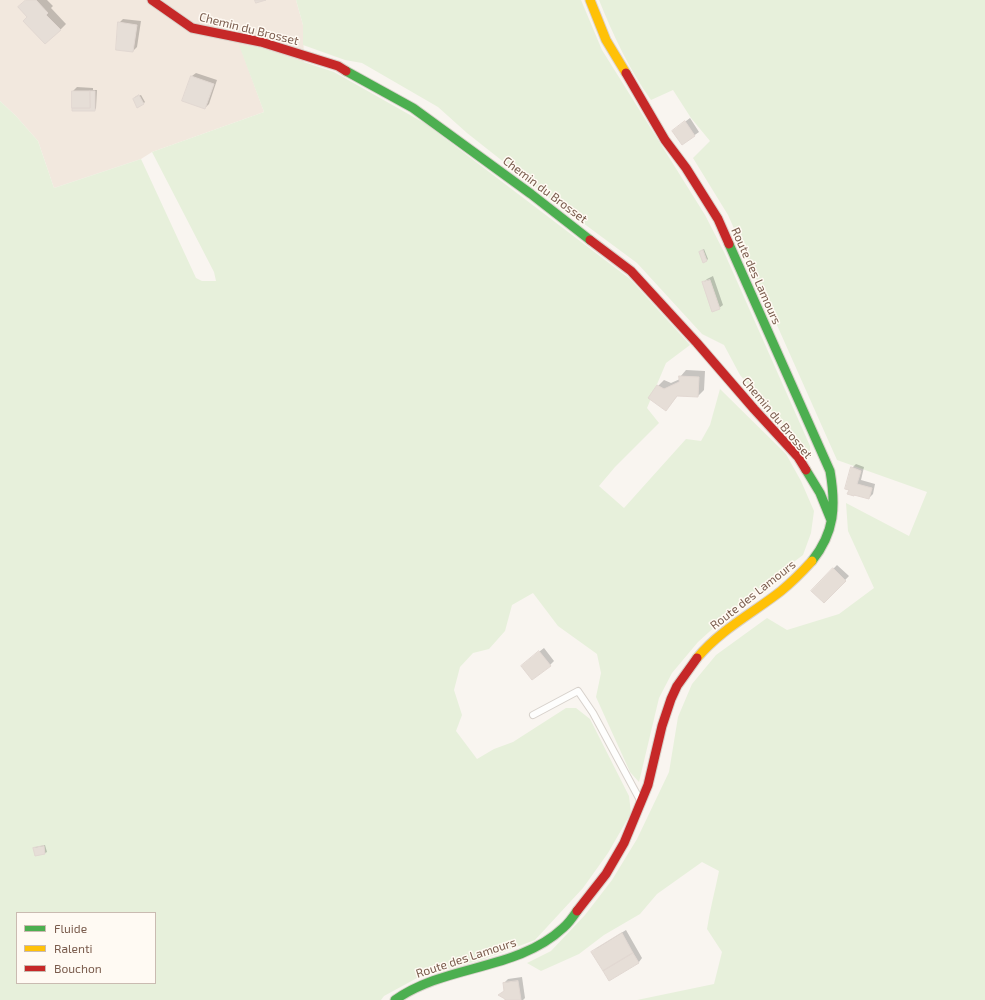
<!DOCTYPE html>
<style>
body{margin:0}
#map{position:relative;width:985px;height:1000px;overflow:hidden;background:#f9f5f0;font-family:"Exo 2",sans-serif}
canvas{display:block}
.legend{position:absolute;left:16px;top:912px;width:140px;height:72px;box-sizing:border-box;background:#fffaf3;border:1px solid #cabbb1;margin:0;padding:5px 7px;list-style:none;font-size:12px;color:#7a5c4d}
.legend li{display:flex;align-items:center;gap:8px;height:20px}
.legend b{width:20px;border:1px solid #cabbb1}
</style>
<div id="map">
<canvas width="985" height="1000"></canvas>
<ul class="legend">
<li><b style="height:5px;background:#4caf50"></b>Fluide</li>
<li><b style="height:5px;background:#ffc107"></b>Ralenti</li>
<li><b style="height:5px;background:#c62828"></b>Bouchon</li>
</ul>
</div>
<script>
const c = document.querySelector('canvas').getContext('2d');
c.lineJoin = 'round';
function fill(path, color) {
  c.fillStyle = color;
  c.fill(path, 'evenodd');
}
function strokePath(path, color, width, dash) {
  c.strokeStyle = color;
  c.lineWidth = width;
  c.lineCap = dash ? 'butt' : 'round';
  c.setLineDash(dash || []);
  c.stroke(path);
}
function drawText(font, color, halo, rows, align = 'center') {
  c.font = font + ' "Exo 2",sans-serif';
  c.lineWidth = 3;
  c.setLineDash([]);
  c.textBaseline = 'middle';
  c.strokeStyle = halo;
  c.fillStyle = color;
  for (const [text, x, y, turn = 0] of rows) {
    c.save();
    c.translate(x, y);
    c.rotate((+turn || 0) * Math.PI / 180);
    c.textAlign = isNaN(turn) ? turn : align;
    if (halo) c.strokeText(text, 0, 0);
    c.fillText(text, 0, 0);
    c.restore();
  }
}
const residential = new Path2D(`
 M 0,0 L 296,0 L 303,25 L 304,63 L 240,46 L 264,112 L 152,152 L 141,159 L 54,188 L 38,141 L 16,116 L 0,101 Z`);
const green = new Path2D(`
 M 296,0 L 581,0 L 602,50 L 705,215 L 724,252 L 810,446 L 810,456 L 740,375 L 724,345 L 702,334 L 637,263 L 548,197 L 467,133 L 438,107 L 362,63 L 345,60 L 303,45 L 303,25 Z
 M 599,0 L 985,0 L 985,1000 L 637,1000 L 714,984 L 722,952 L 707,929 C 710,909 715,891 719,871 L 702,862 L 657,894 L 640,914 L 604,935 L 579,954 L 541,971 L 527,963 L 551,951 L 585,915 L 612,880 L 637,839 L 669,772 L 678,717 L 692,684 L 716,655 L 767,618 L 787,630 L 839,614 L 874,588 L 848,531 L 846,503 L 909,536 L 927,492 L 837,460 L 728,215 L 693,158 L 710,141 L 691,118 L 673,90 L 651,100 C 629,69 613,35 599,0 Z
 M 239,45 L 258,47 L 334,72 L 426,124 L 630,279 L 690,345 L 666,363 L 647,408 L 659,423 L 615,467 L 599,486 L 624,508 L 686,439 L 701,441 L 710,425 L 720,389 L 786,454 L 801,481 L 814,511 L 811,533 L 803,555 L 750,595 L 698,642 L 672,673 L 659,698 L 639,782 L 630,772 L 596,697 L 601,673 L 597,654 L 558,626 L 533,593 L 512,605 L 505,631 L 489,649 L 473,653 L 460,667 L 454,690 L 462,715 L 456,731 L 477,759 L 494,749 L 513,742 L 566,708 L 576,708 L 590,719 L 629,796 L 631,813 L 608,853 L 583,888 L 535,940 L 484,959 L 417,978 L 384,996 L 381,1000 L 0,1000 L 0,101 L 16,116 L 38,141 L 54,188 L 141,159 L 196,278 L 202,281 L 216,281 L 214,272 L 152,152 L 264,112 ZM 17,913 L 155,913 L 155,983 L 17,983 Z`);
const shadow = new Path2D(`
 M 27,0 L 47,0 L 53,6 L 51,8 L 66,24 L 60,30 L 29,17 Z
 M 123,19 L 141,21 L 137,47 L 133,51 L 119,23 Z
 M 196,73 L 217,80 L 209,104 L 205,108 L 192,76 Z
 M 77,87 L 93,88 L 93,90 L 97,90 L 96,108 L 95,110 L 73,91 Z
 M 141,95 L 145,102 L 143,104 L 135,97 Z
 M 690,118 L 699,132 L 682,144 L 673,131 Z
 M 704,249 L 708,259 L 706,261 L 700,252 Z
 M 713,276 L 723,305 L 719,308 L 703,283 L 707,279 Z
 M 686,370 L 705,371 L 704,390 L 698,396 L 678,395 L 666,410 L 658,386 L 664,380 L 671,383 L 680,379 L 680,377 Z
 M 856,464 L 864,467 L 861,480 L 875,484 L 873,494 L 869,498 L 850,489 L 852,468 Z
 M 837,565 L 849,576 L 824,602 L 812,591 Z
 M 544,648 L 554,661 L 550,665 L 526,662 Z
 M 45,845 L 47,852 L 45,853 L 36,855 L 34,848 L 36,847 Z
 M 626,930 L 642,958 L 639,962 L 609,979 L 593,952 L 597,948 Z
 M 522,977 L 525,998 L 523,1000 L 506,1000 L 504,983 L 508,979 Z`);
const building = new Path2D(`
 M 26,0 L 36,0 L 48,13 L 46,15 L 61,30 L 45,44 L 23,21 L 27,17 L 18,7 Z
 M 255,0 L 266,0 L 256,3 Z
 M 118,22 L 137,25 L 133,52 L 116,50 Z
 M 191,76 L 214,84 L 205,109 L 182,101 Z
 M 72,91 L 90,91 L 90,108 L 72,108 Z
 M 90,91 L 95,91 L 95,111 L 72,111 L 72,108 L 90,108 Z
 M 139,95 L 144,104 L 137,108 L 133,99 Z
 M 685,121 L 695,136 L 682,145 L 672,131 Z
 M 703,250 L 707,261 L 703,263 L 699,252 Z
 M 710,280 L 720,309 L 712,312 L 702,282 Z
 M 679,376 L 699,377 L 698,397 L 677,396 L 666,411 L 648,398 L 657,385 L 664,389 L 679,382 Z
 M 851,467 L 861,471 L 857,484 L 872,488 L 869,499 L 854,495 L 854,496 L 847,494 L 849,490 L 845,489 Z
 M 833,568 L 846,581 L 824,603 L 811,591 Z
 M 539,651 L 551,666 L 532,680 L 521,666 Z
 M 44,846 L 45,854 L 35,856 L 33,848 Z
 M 622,933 L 633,953 L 603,971 L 591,952 Z
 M 633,953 L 639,963 L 609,981 L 603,971 Z
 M 518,981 L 521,1000 L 505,1000 L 505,999 L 498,995 L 504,991 L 503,983 Z`);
const lane = new Path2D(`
 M 533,715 L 578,691 L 593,713 L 640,800`);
const fast = new Path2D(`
 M 346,71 L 413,108 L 531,194 L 590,240
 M 729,244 L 830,471 C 836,506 835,532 812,561
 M 806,470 L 820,493 L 831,520
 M 395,1000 C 446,964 517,971 563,928 C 569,923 573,917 577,911`);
const slow = new Path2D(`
 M 590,0 L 606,40 L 626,73
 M 697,658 C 720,630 753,613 781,591 C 792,582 802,572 812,561`);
const jam = new Path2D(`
 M 152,0 L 192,28 L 261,42 L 338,66 L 346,71
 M 626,73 L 665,140 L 686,168 L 718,219 L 729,244
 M 590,240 L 631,271 L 697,343 L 754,409 L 798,457 L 806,470
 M 577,911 L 606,874 L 624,843 L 648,785 L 662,726 L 671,699 L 677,686 L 697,658`);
const streetNames = [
 ["Chemin du Brosset",249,29,14],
 ["Chemin du Brosset",545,190,37],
 ["Route des Lamours",756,276,66],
 ["Chemin du Brosset",777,418,50],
 ["Route des Lamours",753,595,-38],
 ["Route des Lamours",466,958,-18]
];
fill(residential, '#f2e8de');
fill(green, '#e7f0db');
fill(shadow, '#0003');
fill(building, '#e6ded7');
strokePath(building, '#e2d8d2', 1);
strokePath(lane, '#d7d1cb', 8);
strokePath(fast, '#d9d2cb', 11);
strokePath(slow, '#d9d2cb', 11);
strokePath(jam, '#d9d2cb', 11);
strokePath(lane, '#fefefd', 6);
strokePath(fast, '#4caf50', 9);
strokePath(slow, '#ffc107', 9);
strokePath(jam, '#c62828', 9);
drawText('12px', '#7a5c4d', '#fffaf3', streetNames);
</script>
